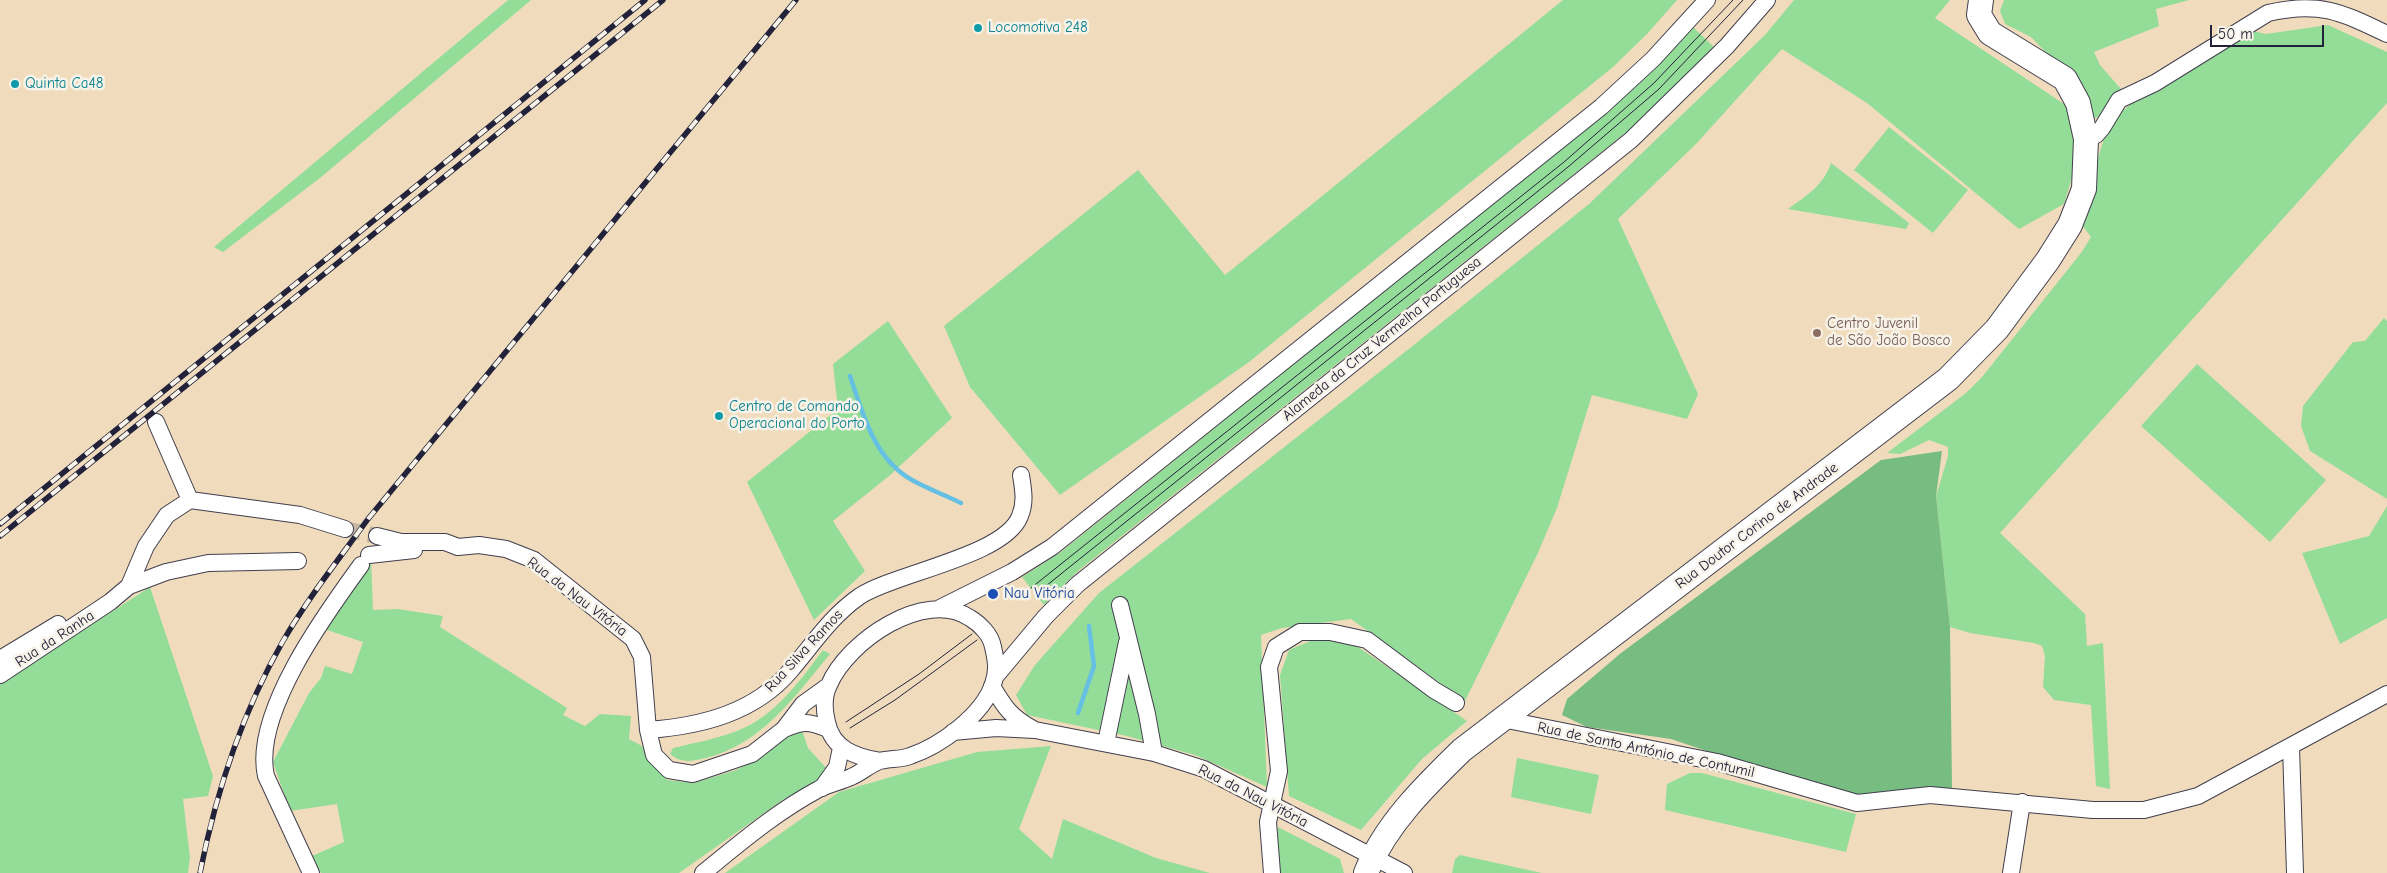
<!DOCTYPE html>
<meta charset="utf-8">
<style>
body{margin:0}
#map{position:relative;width:2387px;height:873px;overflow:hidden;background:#f0dcbc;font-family:"Comic Neue",sans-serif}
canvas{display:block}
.scale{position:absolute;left:2210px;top:25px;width:114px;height:22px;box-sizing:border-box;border:2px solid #22223b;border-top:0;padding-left:6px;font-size:15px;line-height:18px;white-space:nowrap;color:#22223b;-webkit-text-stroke:4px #f7f3e8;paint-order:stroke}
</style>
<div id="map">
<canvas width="2387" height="873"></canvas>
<div class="scale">50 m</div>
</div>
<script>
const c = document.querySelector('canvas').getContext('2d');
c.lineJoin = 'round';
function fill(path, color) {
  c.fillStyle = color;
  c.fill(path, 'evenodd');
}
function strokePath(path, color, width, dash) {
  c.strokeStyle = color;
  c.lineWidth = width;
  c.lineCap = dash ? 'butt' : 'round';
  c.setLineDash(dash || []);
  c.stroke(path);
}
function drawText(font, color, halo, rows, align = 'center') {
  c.font = font + ' "Comic Neue",sans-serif';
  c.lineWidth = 5;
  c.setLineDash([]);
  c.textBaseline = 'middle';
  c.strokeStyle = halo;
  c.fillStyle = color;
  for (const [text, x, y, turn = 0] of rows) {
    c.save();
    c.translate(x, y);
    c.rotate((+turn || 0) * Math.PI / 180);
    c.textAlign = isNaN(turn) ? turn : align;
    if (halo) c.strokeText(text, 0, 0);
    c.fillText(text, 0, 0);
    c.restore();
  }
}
const green = new Path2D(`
 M 508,0 L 531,0 L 320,178 L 223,252 L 214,247 Z
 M 1563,0 L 1677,0 L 1647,34 L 1613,67 L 1249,362 L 1060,495 L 970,387 L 944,326 L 1138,170 L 1225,275 Z
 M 1794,0 L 1950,0 L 1935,18 L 2067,106 L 2077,161 L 2064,204 L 2019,229 L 1867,103 L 1782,49 L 1696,144 L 1618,219 L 1698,394 L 1687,419 L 1592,395 L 1557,508 L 1537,555 L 1465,701 L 1351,619 L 1282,628 L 1261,635 L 1267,787 L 1195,755 L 1127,736 L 1027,715 L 1016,695 L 1035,665 L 1099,593 L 1410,348 L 1589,204 L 1765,35 Z
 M 2004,0 L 2189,0 L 2156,9 L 2159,26 L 2094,52 L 2100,65 L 2121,89 L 2102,117 L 2091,118 L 2086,94 L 2031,37 L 2005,24 L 2000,11 Z
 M 1691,25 L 1715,48 L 1633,127 L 1078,571 L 1044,605 L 1022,577 L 1061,552 L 1607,111 Z
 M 2328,25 L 2387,52 L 2387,103 L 2000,533 L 2085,614 L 2087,646 L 2103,643 L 2110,789 L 2096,786 L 2091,705 L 2054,700 L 2043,687 L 2045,656 L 2042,646 L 2034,643 L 1970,633 L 1950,627 L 1936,496 L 1948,456 L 1948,447 L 1929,440 L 1900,454 L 1887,453 L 1966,393 L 1982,377 L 2081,253 L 2091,237 L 2081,224 L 2082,216 L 2096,187 L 2098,158 L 2109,122 L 2143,94 L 2154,92 L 2248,30 L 2266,34 Z
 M 1889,127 L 1968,190 L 1933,233 L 1854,170 Z
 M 1831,163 L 1909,223 L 1906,229 L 1788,209 C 1806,196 1824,185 1831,163 Z
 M 2384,318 L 2387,321 L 2387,499 L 2310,451 L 2301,426 L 2303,406 L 2353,342 L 2365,341 Z
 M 888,321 L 952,418 L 889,476 L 833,521 L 865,571 L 814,620 L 747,482 L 838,409 L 833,364 Z
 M 2197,364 L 2326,480 L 2270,542 L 2141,426 Z
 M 2387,506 L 2387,618 L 2340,644 L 2302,553 L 2369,536 Z
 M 371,557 L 373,610 L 398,609 L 443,616 L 440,627 L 567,708 L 563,715 L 585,726 L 600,714 L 631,716 L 629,739 L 642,746 L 648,758 L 667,780 L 694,783 L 736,770 L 764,756 L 794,731 L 802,730 L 808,748 L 829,771 L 822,779 L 784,799 L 679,873 L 321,873 L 312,856 L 344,842 L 337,804 L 290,811 L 273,762 L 309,693 L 321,678 L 325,666 L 352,674 L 363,642 L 321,628 Z
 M 150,587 L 213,776 L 208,796 L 183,799 L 190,857 L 188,873 L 0,873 L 0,684 Z
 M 1315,639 L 1352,643 L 1467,721 L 1422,759 L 1361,830 L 1289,796 L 1280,675 L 1289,650 Z
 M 823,650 L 830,654 C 795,696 762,744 706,758 C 692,761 682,764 670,754 L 673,748 C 694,743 716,739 737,731 C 774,717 800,681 823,650 Z
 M 1051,746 L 1019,829 L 1052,859 L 1063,819 L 1156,858 L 1210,873 L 725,873 L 839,792 L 977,752 Z
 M 1517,758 L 1599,775 L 1591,814 L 1511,797 Z
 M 1690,773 L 1702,773 L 1856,814 L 1846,852 L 1665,810 L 1667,784 Z
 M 1278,827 L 1340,859 L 1344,873 L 1273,873 Z
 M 1460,855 L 1542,873 L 1452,873 L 1455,859 Z`);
const forest = new Path2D(`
 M 1942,451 L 1936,496 L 1950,627 L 1952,789 L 1869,799 L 1799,782 L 1671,739 L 1587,727 L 1562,715 L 1567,699 L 1621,653 L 1881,460 Z`);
const stream = new Path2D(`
 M 850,376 C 863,414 874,459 912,480 C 928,489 945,495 961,503
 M 1078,713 L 1094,666 L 1089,626`);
const streetTunnel = new Path2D(`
 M 345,529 L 377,536`);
const street = new Path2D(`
 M 2086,139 L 2096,135 L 2102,128 L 2119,100 L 2155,83 L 2268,13 C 2320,1 2341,12 2387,34
 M 156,422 L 190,500
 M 190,500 L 300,515 L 345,529
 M 377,536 L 401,542 L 445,542 L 458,547 L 479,545 L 506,549 L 534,560 L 633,639 L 642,657 L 648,730 L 654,755 L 669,770 L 693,774 L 752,754 L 784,729 L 803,704 L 828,686
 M 369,555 L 414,550
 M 129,586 L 166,572 L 208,563 L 298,561
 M 1120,605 L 1147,714 L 1154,753
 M 940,608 L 1012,572 L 1052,547 L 1601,107 L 1653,59 L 1707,0
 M 0,659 L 58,624
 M 0,675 L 110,602 L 129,586 L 146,546 L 167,515 L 190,500
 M 995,677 L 1046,616 L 1078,584 L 1631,140 L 1727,46 L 1767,0
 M 992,686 C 1005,708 1011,717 1033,729
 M 1502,719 L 1717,762 L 1857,803 L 1930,795 L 2093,810 L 2144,810 L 2198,796 L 2387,694
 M 784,729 C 804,721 808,721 828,729
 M 648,730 C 701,726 755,713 791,670 C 813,644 831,616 860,596 C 895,573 1005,556 1020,516 C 1026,502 1023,489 1021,475
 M 953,732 L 996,728 L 1035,730 L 1154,753 L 1204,769 L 1404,873
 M 1106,743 L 1127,642
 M 2291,747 L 2295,873
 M 822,788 L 837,767 L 841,748
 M 311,873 L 266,776 C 252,714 326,613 361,565
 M 703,873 C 740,843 776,812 819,789 C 829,784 840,782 851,777 C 861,773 870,764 880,761 C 890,758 900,760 910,756 C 940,746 983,715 993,684 C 998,671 996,660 993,647 C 991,635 980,624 970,618 C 924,588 847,642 829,685 C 823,697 824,710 827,722 C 832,749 856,757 880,761
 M 1272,873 L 1268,822 L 1279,771 L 1269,667 L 1276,647 L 1300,632 L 1330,632 L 1367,640 L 1434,690 L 1456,703
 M 2011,873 L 2022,802`);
const secondary = new Path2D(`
 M 1366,873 C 1385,825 1425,786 1462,750 L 1948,379 L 1997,329 L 2048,260 L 2070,225 L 2084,189 L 2086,139 L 2078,103 L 2065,79 L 1990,33 L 1979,15 L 1981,0`);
const tram = new Path2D(`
 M 1031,588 L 1564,162 L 1654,83 L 1733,0
 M 1036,594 L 1568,167 L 1659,89 L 1743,0
 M 846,722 L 919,674 L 972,634
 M 850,728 L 895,700 L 977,640`);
const rail = new Path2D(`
 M 0,524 L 645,0
 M 0,536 L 663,0
 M 200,873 C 216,792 242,713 283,641 C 308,598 339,559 368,519 L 796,0`);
const markers = [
 [978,28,5,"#0f9aa8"],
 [15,84,5,"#0f9aa8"],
 [1817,333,5,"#8d6e63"],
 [719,416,5,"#0f9aa8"],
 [993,594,6,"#1a4fb4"]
];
const cultureNames = [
 ["Locomotiva 248",988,28],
 ["Quinta Ca48",25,84],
 ["Centro de Comando",729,407],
 ["Operacional do Porto",729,424]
];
const educationNames = [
 ["Centro Juvenil",1827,324],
 ["de São João Bosco",1827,341]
];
const streetNames = [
 ["Alameda da Cruz Vermelha Portuguesa",1382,339,-39],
 ["Rua Doutor Corino de Andrade",1757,526,-37],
 ["Rua da Nau Vitória",577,597,37],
 ["Rua da Ranha",55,639,-33],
 ["Rua Silva Ramos",804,651,-47],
 ["Rua de Santo António de Contumil",1646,750,12],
 ["Rua da Nau Vitória",1253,796,27]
];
const transitNames = [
 ["Nau Vitória",1004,594]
];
fill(green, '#94dd98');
fill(forest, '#77bc80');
strokePath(stream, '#66c0e3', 4.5);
strokePath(streetTunnel, '#c7b7a2', 16, [16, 8]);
strokePath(street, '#413e4e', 18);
strokePath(secondary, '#413e4e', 26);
strokePath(street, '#fff', 16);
strokePath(secondary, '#fff', 24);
strokePath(tram, '#22223b', 1);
strokePath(rail, '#22223b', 5.5);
strokePath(rail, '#f7f3e8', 4, [11]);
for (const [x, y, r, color] of markers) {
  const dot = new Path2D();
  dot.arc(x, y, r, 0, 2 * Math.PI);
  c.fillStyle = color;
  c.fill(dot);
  strokePath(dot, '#f7f3e8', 2);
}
drawText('15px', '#0d838f', '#f7f3e8', cultureNames, 'left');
drawText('15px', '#785e54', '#f7f3e8', educationNames, 'left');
drawText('15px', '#22223b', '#f7f3e8', streetNames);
drawText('15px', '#164399', '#f7f3e8', transitNames, 'left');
</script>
